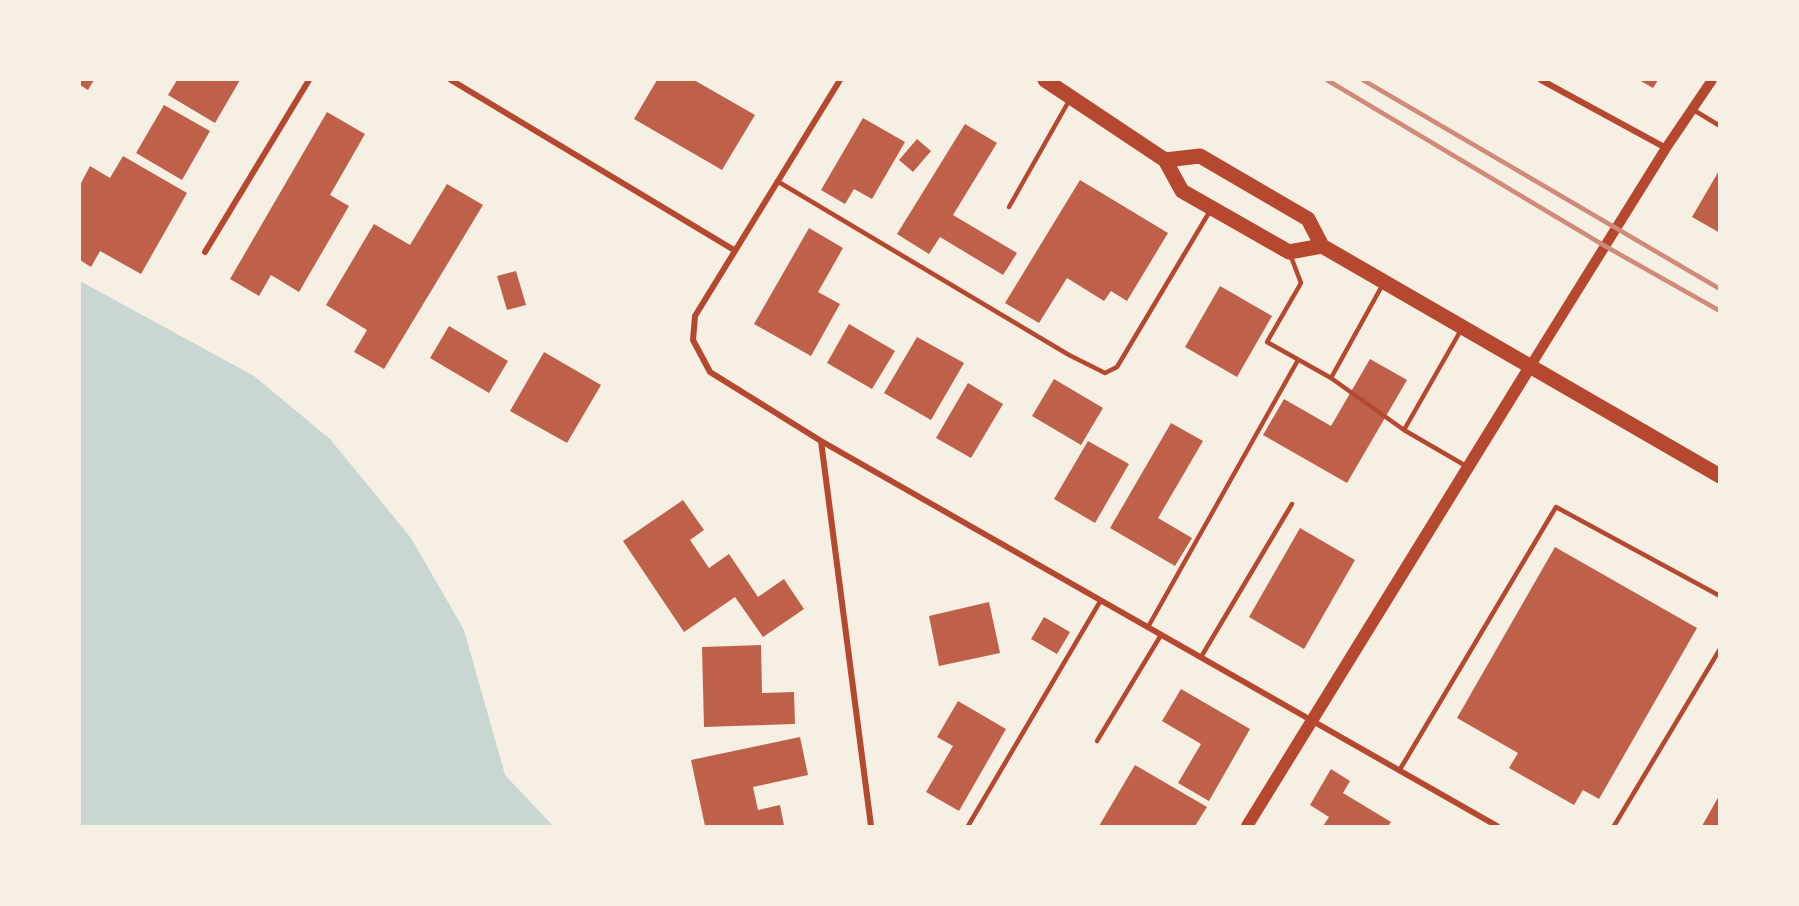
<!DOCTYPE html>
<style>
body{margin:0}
#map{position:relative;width:1799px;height:906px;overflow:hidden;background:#f6efe4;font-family:"PT Sans",sans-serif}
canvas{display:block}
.frame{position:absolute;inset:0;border:81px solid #f6efe4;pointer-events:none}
</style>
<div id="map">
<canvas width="1799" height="906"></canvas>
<div class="frame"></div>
</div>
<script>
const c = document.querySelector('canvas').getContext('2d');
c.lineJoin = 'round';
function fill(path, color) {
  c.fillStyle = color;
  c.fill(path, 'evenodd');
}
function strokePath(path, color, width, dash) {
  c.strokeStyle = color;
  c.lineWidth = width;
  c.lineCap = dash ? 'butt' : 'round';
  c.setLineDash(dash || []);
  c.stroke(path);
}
const water = new Path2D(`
 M 80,281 L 254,376 L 330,439 L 411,538 L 464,630 L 505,775 L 553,826 L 80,826 Z`);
const building = new Path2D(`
 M 80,80 L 94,80 L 88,90 L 80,85 Z
 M 177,80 L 240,80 L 215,123 L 168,95 Z
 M 657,80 L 694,80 L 755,115 L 722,170 L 634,119 Z
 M 1639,80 L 1658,80 L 1653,88 Z
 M 164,105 L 210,131 L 182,180 L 136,153 Z
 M 327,112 L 365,134 L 330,195 L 349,206 L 299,292 L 271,275 L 259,296 L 230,279 Z
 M 863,118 L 905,142 L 872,199 L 854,189 L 845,204 L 821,190 Z
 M 965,124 L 997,143 L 953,215 L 1017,253 L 1003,275 L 940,237 L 929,254 L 897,234 Z
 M 917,139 L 931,151 L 913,172 L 899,160 Z
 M 123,156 L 187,193 L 141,274 L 100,251 L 91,267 L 80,260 L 80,185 L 90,166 L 110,178 Z
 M 1720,169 L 1720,233 L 1692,217 Z
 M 1080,180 L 1168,233 L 1127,301 L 1111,291 L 1104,301 L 1067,278 L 1039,323 L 1005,303 Z
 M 447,184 L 483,205 L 384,369 L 354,352 L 367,330 L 326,305 L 374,224 L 410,245 Z
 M 809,228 L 843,248 L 818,292 L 840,304 L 811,356 L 754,324 Z
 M 516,271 L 526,305 L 507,310 L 497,276 Z
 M 1220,286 L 1272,316 L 1237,377 L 1185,347 Z
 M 849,324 L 895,351 L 872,389 L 827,363 Z
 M 449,326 L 508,361 L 489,393 L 430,358 Z
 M 917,337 L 964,363 L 931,420 L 884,393 Z
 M 544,352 L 601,385 L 567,443 L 510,411 Z
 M 1370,359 L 1407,380 L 1347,483 L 1263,435 L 1284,399 L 1331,426 Z
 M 1054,379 L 1103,408 L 1081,445 L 1032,416 Z
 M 968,383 L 1003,404 L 971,458 L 936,438 Z
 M 1171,423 L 1203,441 L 1158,518 L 1192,538 L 1175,566 L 1110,528 Z
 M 1088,441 L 1129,464 L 1095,523 L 1054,499 Z
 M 683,500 L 704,530 L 690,540 L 709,568 L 729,554 L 758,597 L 784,579 L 804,609 L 763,637 L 735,597 L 684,632 L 623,541 Z
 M 1300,528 L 1355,560 L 1304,649 L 1249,617 Z
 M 1555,547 L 1697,628 L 1599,799 L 1583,790 L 1574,805 L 1509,768 L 1518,753 L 1457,718 Z
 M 989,602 L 1000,653 L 939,666 L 929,616 Z
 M 1044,617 L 1070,632 L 1057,654 L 1031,639 Z
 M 761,645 L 762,693 L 794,692 L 795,724 L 704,727 L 702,647 Z
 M 1181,689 L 1250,729 L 1209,801 L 1178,783 L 1201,744 L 1162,721 Z
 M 958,701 L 1006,729 L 959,811 L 926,792 L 953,746 L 937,737 Z
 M 800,737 L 808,775 L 753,787 L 758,810 L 780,805 L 784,826 L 705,826 L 691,760 Z
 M 1135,765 L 1207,807 L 1195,826 L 1099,826 Z
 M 1331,769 L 1350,781 L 1343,793 L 1391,822 L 1388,826 L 1323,826 L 1329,817 L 1310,805 Z
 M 1720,794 L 1720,826 L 1702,826 Z`);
const service = new Path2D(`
 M 1692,109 L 1720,126
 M 777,181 L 1069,355 L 1105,373 L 1117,367 L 1210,211
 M 1009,207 L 1070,99
 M 1290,254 L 1301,283 L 1267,342 L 1331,378 L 1383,284
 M 1461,330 L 1404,430 L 1466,466
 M 1331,378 L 1404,430
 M 1148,627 L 1298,360
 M 1201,657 L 1292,504
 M 1097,741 L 1161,635
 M 1399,771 L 1556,507 L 1720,596
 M 968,826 L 1101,600
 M 1614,826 L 1720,649`);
const minor = new Path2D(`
 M 451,80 L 734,250
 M 840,80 L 695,316 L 693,340 L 710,372 L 821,441 L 1497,826
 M 1541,80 L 1666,148
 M 205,252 L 309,80
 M 821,441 L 871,826`);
const tertiary = new Path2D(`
 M 1531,365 L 1666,148 L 1712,80`);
const secondary = new Path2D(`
 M 1247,826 L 1531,365`);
const primary = new Path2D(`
 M 1045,80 L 1165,160 L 1182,191 L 1289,252 L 1322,246
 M 1165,160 L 1200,156 L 1308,219 L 1322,246 L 1720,476`);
const rail = new Path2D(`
 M 1327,80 L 1605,246 L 1720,311
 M 1363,80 L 1720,289`);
fill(water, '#c9d6d2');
fill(building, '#bf614a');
strokePath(service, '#b5482f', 4.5);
strokePath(minor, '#b5482f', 6);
strokePath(tertiary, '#b5482f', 10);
strokePath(secondary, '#b5482f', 12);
strokePath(primary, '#b5482f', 15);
strokePath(rail, '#cf8b77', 4.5);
</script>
